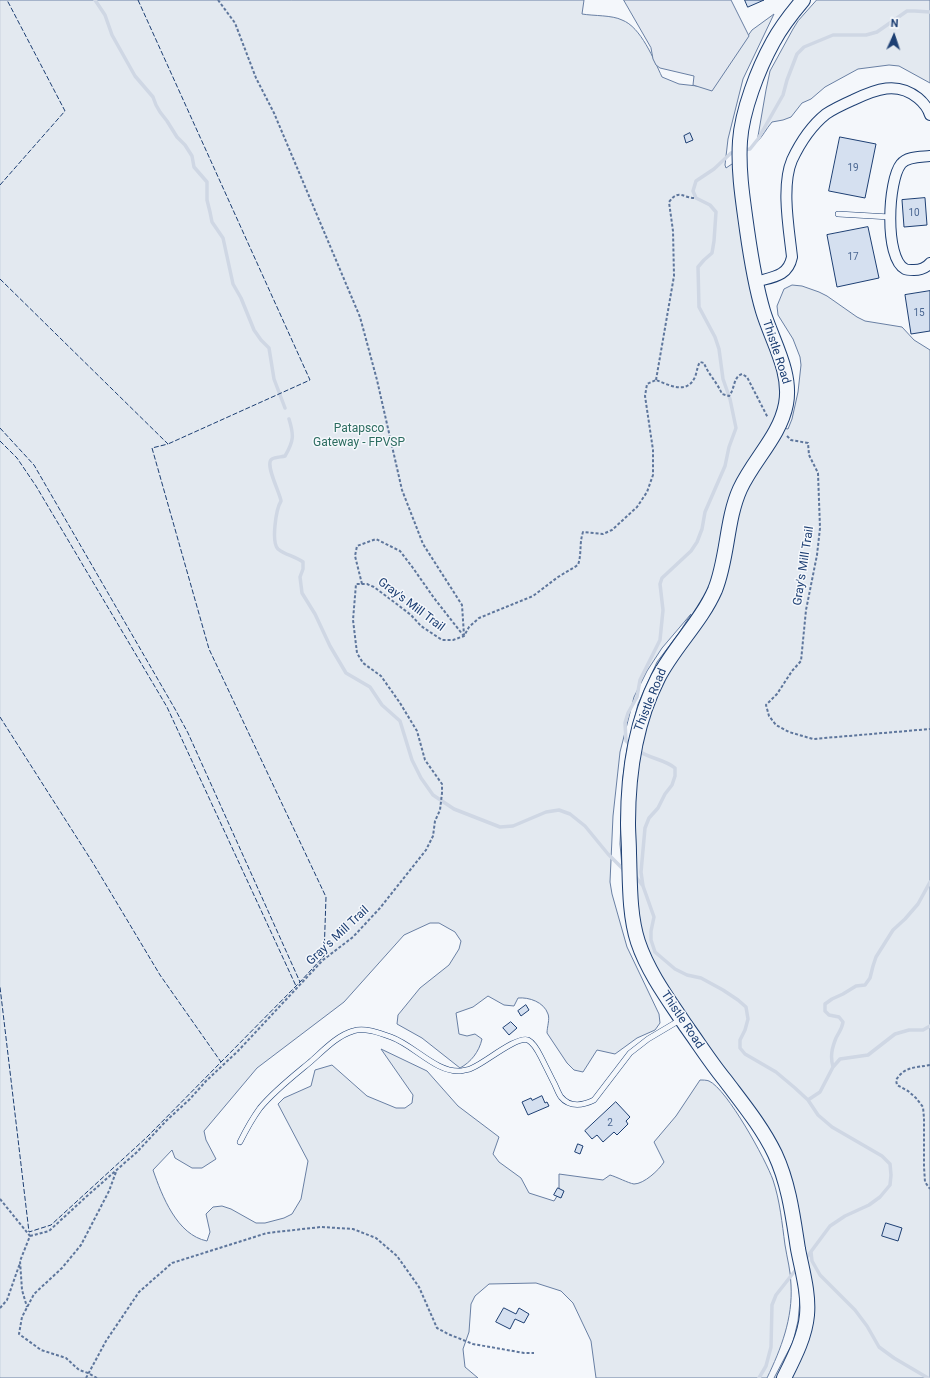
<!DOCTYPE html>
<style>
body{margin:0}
#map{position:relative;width:930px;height:1378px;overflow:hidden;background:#f4f7fb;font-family:Roboto,sans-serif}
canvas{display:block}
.north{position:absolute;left:874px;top:16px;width:40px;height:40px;-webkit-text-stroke:3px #f4f7fb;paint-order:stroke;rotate:3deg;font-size:11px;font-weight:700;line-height:16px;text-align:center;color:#1d3f73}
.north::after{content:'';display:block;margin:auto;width:14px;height:18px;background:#1d3f73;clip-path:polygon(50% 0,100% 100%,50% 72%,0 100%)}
</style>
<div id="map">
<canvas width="930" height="1378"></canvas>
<div class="north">N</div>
</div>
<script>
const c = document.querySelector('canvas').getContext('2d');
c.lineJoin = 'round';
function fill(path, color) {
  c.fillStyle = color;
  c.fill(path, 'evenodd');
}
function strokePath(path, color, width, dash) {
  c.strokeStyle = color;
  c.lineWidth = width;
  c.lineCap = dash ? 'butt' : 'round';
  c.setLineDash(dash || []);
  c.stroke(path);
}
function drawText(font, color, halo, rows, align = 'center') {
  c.font = font + ' Roboto,sans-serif';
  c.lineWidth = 3;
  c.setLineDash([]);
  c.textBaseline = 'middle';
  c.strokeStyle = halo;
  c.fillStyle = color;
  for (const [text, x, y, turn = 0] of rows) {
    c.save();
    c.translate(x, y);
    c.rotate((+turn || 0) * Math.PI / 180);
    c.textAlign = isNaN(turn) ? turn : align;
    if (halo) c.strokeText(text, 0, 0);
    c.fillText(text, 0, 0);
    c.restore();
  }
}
const green = new Path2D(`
 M 0,0 L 584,0 L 582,14 C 594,16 612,15 622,20 C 641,27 654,60 662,77 L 679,84 L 697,86 L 713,80 L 726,67 L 752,30 L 774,14 L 743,79 L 728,139 L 725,165 L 726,168 L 735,162 L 765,332 L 779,374 L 782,391 L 781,408 L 773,426 L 788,429 L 792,419 L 798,392 L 801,365 L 800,357 L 793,339 L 778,315 L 777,306 L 784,289 L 792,285 L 802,286 L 819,292 L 827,296 L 857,317 L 865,321 L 902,327 L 914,340 L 930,350 L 930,1378 L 774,1378 L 793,1342 L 798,1321 L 800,1300 L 798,1279 L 788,1220 L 778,1176 L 761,1137 L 703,1060 L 626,912 L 620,844 L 623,777 L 627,749 L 638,704 L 657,662 L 679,633 L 691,614 L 662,648 L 647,671 L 634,697 L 620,752 L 613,816 L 610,882 L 612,894 L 627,947 L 659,1014 L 660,1023 L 655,1030 L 637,1038 L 615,1054 L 597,1050 L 583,1072 L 574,1070 L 567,1063 L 547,1033 C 547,1027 550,1019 548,1014 C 544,1002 529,997 518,998 L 514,1006 L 504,1005 L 488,996 L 473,1007 L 456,1013 L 459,1034 L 467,1036 L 475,1034 L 482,1039 C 479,1052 471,1062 460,1068 L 422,1038 L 397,1024 L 398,1015 L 420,988 L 449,965 L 459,949 L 461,941 L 455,932 L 439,923 L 430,923 L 404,935 L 344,1002 L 257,1068 L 204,1131 L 206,1140 L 216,1159 L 202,1168 L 192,1168 L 175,1158 L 172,1150 L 153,1170 C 162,1196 177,1235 207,1241 L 210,1232 L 206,1214 L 213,1207 L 222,1206 L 231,1209 L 256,1223 L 265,1223 L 284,1218 L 292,1214 L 301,1199 L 308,1161 L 278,1104 L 284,1098 L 311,1086 L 315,1070 L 332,1065 L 367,1096 L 396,1108 L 405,1108 L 412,1103 L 413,1095 L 381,1049 L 427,1071 L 458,1106 L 499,1137 L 493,1154 L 499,1162 L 521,1178 L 529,1193 L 554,1201 L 559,1193 L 559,1174 L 603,1180 L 610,1175 C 617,1177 628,1183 634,1184 C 644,1184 659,1170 664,1162 L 654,1142 L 676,1116 L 700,1080 C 702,1080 707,1080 709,1081 C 727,1089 766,1160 773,1180 C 780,1201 782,1223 785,1245 C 787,1258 791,1272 791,1285 C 793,1318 781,1349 767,1378 L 596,1378 L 591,1341 L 573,1303 L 561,1291 L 536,1283 L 489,1284 L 475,1296 L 471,1304 L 469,1332 L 463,1349 L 465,1367 L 478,1378 L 0,1378 Z
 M 817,0 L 930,0 L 930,83 L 899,66 L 889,65 L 858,69 L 825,87 L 811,99 L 802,103 L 791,117 L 783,120 L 772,122 C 766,129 763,136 757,142 L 766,90 L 770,71 L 793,29 L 798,21 Z`);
const parking = new Path2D(`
 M 624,0 L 731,0 L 749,36 L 712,91 L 693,85 L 694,76 L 660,68 L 656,65 L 653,59 L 651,48 Z`);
const stream = new Path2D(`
 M 95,0 L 105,15 L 112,35 L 135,76 L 153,97 L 156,105 L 160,112 L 167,121 L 177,137 L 185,145 L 192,156 L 194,167 L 207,182 L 207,200 L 210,212 L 212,222 L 223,238 L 233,284 L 241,298 L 254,330 L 261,340 L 269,348 L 274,379 L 285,408
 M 743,150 L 750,149 L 758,139 L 783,95 L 787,80 L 797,54 L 804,47 L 833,35 L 866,35 L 877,32 L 907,11 L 915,11 L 930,12
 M 289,419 C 294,435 294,441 285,456 C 282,457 275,457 272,459 C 264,463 280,493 281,501 C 276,509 271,542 278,549 C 285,555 295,556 303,562 L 303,569 L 300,577 L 302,593 L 315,614 L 330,646 L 346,673 L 370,687 L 382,705 L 400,721 L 412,760 L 421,778 L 433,795 L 454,809 L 500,827 L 513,826 L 546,812 L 559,810 L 570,814 L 585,826 L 608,854 L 622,868
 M 632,746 L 626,741 L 625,723 L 628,713 L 637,697 L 640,680 L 660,640 L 663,610 L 660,584 L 662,578 L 691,551 L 697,542 L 702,529 L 705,512 L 725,466 L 729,447 L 736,428 L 730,399 L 723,379 L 719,349 L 715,337 L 699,307 L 698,267 L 704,260 L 712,253 L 714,241 L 716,212 L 710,205 L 696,198 L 693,191 L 696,181 L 714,169 L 731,153 L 737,152
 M 637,750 C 650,759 664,759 675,768 L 675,776 L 672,785 L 665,794 L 658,808 L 649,818 L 645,828 L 641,872 L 643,886 L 654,917 L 651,931 L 651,940 L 655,952 L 675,969 L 687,975 L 701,978 L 723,990 L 738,1000 L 746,1007 L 748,1019 L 745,1030 L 740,1040 L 740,1048 L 745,1054 L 776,1072 L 795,1088 L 808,1100 L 818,1115 L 832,1127 L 882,1156 L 890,1164 L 891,1175 L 890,1185 L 880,1197 L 869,1205 L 845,1216 L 830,1226 L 804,1261
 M 636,877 L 643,886
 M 833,1067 C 830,1056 832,1048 836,1038 C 839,1032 842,1029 843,1022 L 839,1017 L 829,1015 L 825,1011 L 825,1004 L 832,999 L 843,994 L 856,986 L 865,985 L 870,978 L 873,966 L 876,957 L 893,930 L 905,919 L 918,904 L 930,882
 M 808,1100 L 820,1092 L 833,1067 L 840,1059 L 868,1055 L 895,1034 L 909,1030 L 923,1030 L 930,1026
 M 811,1252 L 812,1261 L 820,1275 L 855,1310 L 867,1326 L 879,1347 L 894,1358 L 928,1378
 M 759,1378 L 766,1366 L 771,1347 L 772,1305 L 776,1295 L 798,1267`);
const building = new Path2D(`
 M 745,0 L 764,0 L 748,7 Z
 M 690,133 L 693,140 L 686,143 L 684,136 Z
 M 840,137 L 876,144 L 865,198 L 829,191 Z
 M 925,198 L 927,225 L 904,227 L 902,200 Z
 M 868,227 L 879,278 L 837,287 L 827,235 Z
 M 930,291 L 930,331 L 911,334 L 905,295 Z
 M 526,1005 L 529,1010 L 521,1016 L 518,1011 Z
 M 511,1022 L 517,1028 L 509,1035 L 503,1028 Z
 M 542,1096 L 545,1103 L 547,1102 L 549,1106 L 528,1115 L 522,1102 L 531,1098 L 532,1100 Z
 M 616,1102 L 630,1117 L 626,1121 L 628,1124 L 617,1135 L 614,1132 L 603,1142 L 597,1135 L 592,1139 L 585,1131 Z
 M 578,1144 L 583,1146 L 580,1154 L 575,1152 Z
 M 558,1188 L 564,1191 L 561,1198 L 554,1195 Z
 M 886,1223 L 902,1228 L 898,1241 L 882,1236 Z
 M 504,1308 L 516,1314 L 519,1308 L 529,1314 L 524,1323 L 515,1319 L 510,1329 L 496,1322 Z`);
const path = new Path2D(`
 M 218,0 L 235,23 L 256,78 L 274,113 L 360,317 L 377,380 L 402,490 L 423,544 L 462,605 L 464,635
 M 656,380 L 674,276 L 673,231 L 669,202 C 679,188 684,199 696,198
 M 787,436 L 791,440 L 808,443 L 809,455 L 818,473 L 820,528 L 817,555 L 806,610 L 801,661 L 792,671 L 777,694 L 766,705 L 769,716 L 776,725 L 789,732 L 813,739 L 930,729
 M 362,584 L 355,556 L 357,546 L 376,539 L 400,551 L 413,568 L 434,598 L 463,635
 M 930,1065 C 915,1068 905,1066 896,1080 L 897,1085 L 908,1091 L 916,1098 L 923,1107 L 924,1118 L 924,1167 L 925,1182 L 930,1189
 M 0,1199 L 30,1236 L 20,1261 L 22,1290 L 27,1307
 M 30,1236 L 49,1231 L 87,1196 L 137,1152 L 166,1121 L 190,1099 L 206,1081 L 238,1051 L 323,960 L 353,937 L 380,908 L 426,850 L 433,836 L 435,821 L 440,810 L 442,793 L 442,784 L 425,760 L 417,731 L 400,703 L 381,676 L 363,663 L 357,653 L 353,620 L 356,584 L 367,584 L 374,587 L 398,605 L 411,615 L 421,626 L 442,640 L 453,640 L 464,636 L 469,627 L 479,618 L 533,596 L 558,577 L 578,565 C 582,553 579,544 583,532 L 603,534 L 612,530 L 637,507 L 647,492 L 653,475 L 653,450 L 645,396 L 647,384 L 656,380 C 669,385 687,395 695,377 C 697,372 697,367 700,362 L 704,363 C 708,374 717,382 722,394 L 729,396 C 735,389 733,377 742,374 L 747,377 L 768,418
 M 0,1308 L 7,1300 L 20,1263
 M 86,1378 L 106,1341 L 139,1292 L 172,1263 L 267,1233 L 321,1227 L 353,1229 L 376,1238 L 397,1256 L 419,1287 L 437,1328 L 448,1334 L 473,1344 L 524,1353 L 534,1353
 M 97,1378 L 88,1373 L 79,1370 L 66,1358 L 41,1350 L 19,1334 L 22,1317 L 34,1294 L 62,1268 L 81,1245 L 109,1191 L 116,1172`);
const lane = new Path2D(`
 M 838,214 L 890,217
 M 240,1142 C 246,1130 252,1119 260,1108 C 274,1091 292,1077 309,1063 C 322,1052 336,1036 353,1031 C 364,1027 380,1033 391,1037 C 414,1045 436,1073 461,1071 C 464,1070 469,1070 472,1068 C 485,1063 516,1036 528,1040 C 534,1043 538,1051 541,1057 C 545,1065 549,1073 553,1081 C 556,1086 558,1093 561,1097 C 570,1108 584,1105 594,1100 L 630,1053 L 648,1039 L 680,1020`);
const street = new Path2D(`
 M 930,156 C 921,157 907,156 901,164 C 888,180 884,258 905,269 C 907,270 911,270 914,270 C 920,270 926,268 930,263
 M 755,282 C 772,277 788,277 792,257 C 789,229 781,186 792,160 C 800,143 811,126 826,114 C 835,108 844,104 853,100 C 876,89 897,81 918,98 C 924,103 928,108 930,115`);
const secondary = new Path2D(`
 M 784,1378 C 794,1358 805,1337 807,1315 C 809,1293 802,1270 798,1249 C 793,1217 789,1184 775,1154 C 762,1127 743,1104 725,1080 C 711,1063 699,1044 686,1026 C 668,999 648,972 638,942 C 629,915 630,880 629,853 C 629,843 628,833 628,823 C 628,772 635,723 658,678 C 674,647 701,622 715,590 C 728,558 726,520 740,489 C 754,459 780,436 786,404 C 792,372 772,341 763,311 C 755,284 751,258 747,230 C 743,201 738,171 740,141 C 742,111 758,69 773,42 C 781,27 792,13 803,0`);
const fence = new Path2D(`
 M 138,0 L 310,380 L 168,444
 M 0,185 L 65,111 L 7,0
 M 0,279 L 168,444 L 152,448 L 209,649 L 326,897 L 324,956 L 300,982 L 147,1137 L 51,1225 L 29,1232 L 0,987
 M 0,428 L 34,465 L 175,709 L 188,733 L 300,982
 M 0,441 L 17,458 L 36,486 L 167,707 L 296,986
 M 0,717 L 93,863 L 160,975 L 221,1062`);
const numberNames = [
 ["19",853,168],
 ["10",914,213],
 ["17",853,257],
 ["15",919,313],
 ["2",610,1123]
];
const streetNames = [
 ["Thistle Road",776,352,72],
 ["Gray's Mill Trail",804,566,-81],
 ["Gray's Mill Trail",411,605,37],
 ["Thistle Road",651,700,-68],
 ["Gray's Mill Trail",338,936,-43],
 ["Thistle Road",682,1020,56]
];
const parkNames = [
 ["Patapsco",359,429],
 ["Gateway - FPVSP",359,443]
];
fill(green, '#e3e9f0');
strokePath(green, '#687fa3', 1);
fill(parking, '#e3e8f0');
strokePath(parking, '#687fa3', 1);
strokePath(stream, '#cfd7e4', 3.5);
fill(building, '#d5e0f0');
strokePath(building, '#1d3f73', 1);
strokePath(lane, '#1d3f73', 6);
strokePath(street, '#1d3f73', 12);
strokePath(secondary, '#1d3f73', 16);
strokePath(path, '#5e769c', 2, [3, 2]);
strokePath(lane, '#f4f7fb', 5);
strokePath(street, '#f4f7fb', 10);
strokePath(secondary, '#f4f7fb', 14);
strokePath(fence, '#1d3f73', 1, [5, 2]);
drawText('10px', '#4b6792', null, numberNames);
drawText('12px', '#1d3f73', '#f4f7fb', streetNames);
drawText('12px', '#2c6c60', '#f4f7fb', parkNames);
</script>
